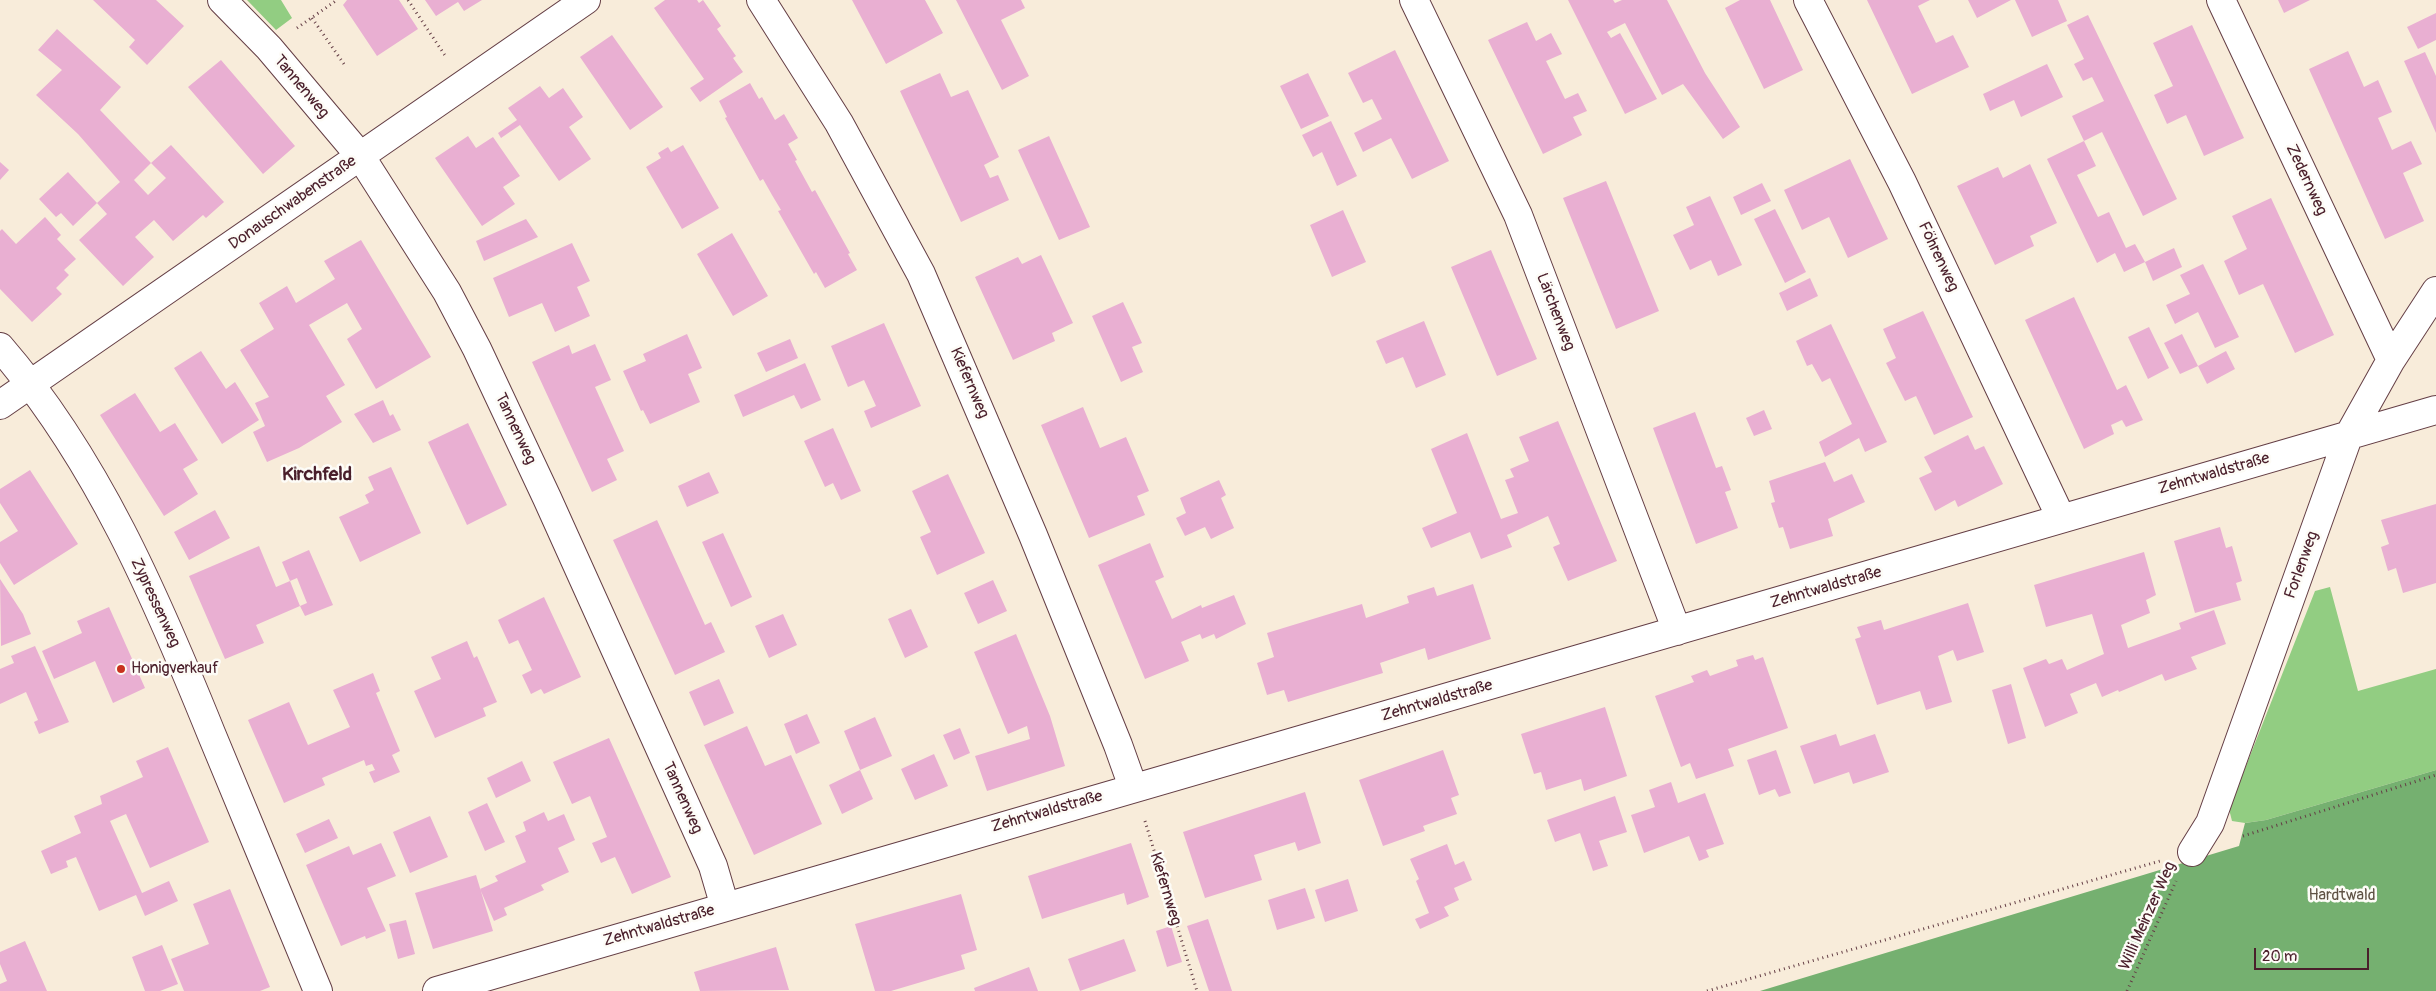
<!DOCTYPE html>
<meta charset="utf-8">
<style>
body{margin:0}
#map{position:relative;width:2436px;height:991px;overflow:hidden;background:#f8ecda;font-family:Pangolin,sans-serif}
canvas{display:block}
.scale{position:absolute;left:2254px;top:948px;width:115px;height:22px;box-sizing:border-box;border:2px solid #4a1f2b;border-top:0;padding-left:6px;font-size:15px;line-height:18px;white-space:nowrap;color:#4a1f2b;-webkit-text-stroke:4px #fdfcf7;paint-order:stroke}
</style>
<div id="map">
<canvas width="2436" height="991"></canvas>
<div class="scale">20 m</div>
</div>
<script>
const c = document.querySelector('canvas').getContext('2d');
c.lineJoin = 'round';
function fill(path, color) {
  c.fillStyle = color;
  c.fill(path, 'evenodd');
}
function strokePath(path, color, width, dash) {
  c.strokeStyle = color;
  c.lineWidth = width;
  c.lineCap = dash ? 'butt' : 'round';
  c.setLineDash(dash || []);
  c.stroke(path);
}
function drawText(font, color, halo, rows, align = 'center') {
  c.font = font + ' Pangolin,sans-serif';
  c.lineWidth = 5;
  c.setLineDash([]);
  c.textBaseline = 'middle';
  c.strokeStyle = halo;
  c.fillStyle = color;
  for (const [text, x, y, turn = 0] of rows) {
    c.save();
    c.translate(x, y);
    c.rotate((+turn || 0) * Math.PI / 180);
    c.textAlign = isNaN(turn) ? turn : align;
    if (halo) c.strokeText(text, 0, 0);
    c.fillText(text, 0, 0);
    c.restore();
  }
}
const green = new Path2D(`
 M 247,0 L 281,0 L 292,18 L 276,30 Z
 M 2330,587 L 2358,691 L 2436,669 L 2436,770 L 2266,820 L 2245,823 L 2232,821 L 2229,809 L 2315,591 Z`);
const forest = new Path2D(`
 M 2436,770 L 2436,991 L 1760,991 L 2239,846 L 2245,823 L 2266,820 Z`);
const building = new Path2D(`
 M 93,0 L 156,0 L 184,26 L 147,65 L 129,47 L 135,40 Z
 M 347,0 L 399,0 L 418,29 L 377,56 L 343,5 Z
 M 425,0 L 482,0 L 464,11 L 458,2 L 436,16 Z
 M 665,0 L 697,0 L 699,3 L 703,0 L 721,26 L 717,29 L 736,56 L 733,58 L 743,72 L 700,102 L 690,88 L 704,79 L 654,8 Z
 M 852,0 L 925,0 L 943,33 L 886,64 Z
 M 956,0 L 1021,0 L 1025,8 L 1001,20 L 1029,76 L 1002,90 Z
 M 1568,0 L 1613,0 L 1615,3 L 1622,0 L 1667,0 L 1705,73 L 1740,127 L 1723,139 L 1683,84 L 1662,95 L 1625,23 L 1607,32 L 1611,38 L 1620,33 L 1657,99 L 1625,114 Z
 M 1740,0 L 1770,0 L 1803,70 L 1764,89 L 1725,8 Z
 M 1867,0 L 1930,0 L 1918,6 L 1936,43 L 1953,35 L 1969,67 L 1912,94 Z
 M 1968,0 L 2011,0 L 1977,18 Z
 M 2015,0 L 2058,0 L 2067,21 L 2032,37 Z
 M 2278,0 L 2310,0 L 2284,13 Z
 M 2436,13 L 2436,40 L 2418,49 L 2407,27 Z
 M 2088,15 L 2177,199 L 2143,216 L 2102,132 L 2084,141 L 2072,116 L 2104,101 L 2092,77 L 2083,81 L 2074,64 L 2084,59 L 2067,25 Z
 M 1527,22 L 1536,41 L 1551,33 L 1562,54 L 1546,61 L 1565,99 L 1578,93 L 1587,111 L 1573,117 L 1582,135 L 1543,154 L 1488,40 Z
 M 2192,25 L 2244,138 L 2204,156 L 2186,115 L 2167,124 L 2154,95 L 2173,86 L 2153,43 Z
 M 57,29 L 121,87 L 100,110 L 151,163 L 134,180 L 148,195 L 166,178 L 151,163 L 171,145 L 224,202 L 206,218 L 203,215 L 173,241 L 154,220 L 135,237 L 154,257 L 123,286 L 79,240 L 107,214 L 97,203 L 120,182 L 78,134 L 36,95 L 62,70 L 38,50 Z
 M 612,35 L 663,107 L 630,130 L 580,57 Z
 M 1395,50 L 1449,161 L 1412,179 L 1391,138 L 1363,152 L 1354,133 L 1382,119 L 1372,99 L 1363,103 L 1348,73 Z
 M 2348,51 L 2364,87 L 2378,80 L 2392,112 L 2378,118 L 2392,150 L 2411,141 L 2422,164 L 2403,173 L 2424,221 L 2385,239 L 2309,69 Z
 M 2425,52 L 2436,76 L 2436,133 L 2404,61 Z
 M 221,60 L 295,146 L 263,174 L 188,87 Z
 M 2047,64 L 2063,97 L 2021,117 L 2014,100 L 1990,111 L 1983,94 Z
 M 940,73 L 951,97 L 968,90 L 999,157 L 984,165 L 990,178 L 998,175 L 1009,200 L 961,222 L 900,91 Z
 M 1308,73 L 1329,116 L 1301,129 L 1280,86 Z
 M 750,83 L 759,99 L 762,97 L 775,120 L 784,114 L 798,138 L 788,144 L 797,160 L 795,161 L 812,192 L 815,190 L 850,253 L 848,254 L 857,270 L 825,288 L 816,272 L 814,274 L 778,211 L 781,210 L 772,195 L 763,179 L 760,181 L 725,118 L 727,117 L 719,101 Z
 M 540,86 L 549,98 L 563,88 L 583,117 L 569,127 L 591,159 L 559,181 L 520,125 L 501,138 L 498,133 L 517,120 L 508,108 Z
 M 1331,121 L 1357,176 L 1337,186 L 1322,152 L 1313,157 L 1302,135 Z
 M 468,136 L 476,148 L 493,137 L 520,176 L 503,187 L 515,204 L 482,226 L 435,158 Z
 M 1049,136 L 1090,227 L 1059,240 L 1018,150 Z
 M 2084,141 L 2096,166 L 2077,175 L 2098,217 L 2109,212 L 2126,248 L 2135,244 L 2145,262 L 2124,272 L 2115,253 L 2097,263 L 2047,159 Z
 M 683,145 L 719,208 L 682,229 L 646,167 L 661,158 L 658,153 L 668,147 L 671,152 Z
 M 1850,159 L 1888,239 L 1848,258 L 1829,217 L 1802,230 L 1784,190 Z
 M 0,162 L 9,170 L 0,180 Z
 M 2030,164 L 2057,223 L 2030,236 L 2034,246 L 1995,265 L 1957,186 L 1998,167 L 2003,178 Z
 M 68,172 L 97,203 L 73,226 L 61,213 L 56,217 L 39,199 Z
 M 1606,181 L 1659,311 L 1616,329 L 1563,198 Z
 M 1762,183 L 1771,201 L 1741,215 L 1733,197 Z
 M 1710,196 L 1742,265 L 1718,276 L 1711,260 L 1690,270 L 1673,235 L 1694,225 L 1686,207 Z
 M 2271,198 L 2334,335 L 2295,353 L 2263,284 L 2239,295 L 2224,261 L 2247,249 L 2232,216 Z
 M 1775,209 L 1806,272 L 1785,283 L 1754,219 Z
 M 1343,210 L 1366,262 L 1332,277 L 1310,225 Z
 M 45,217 L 61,235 L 57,239 L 76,259 L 64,270 L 69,275 L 56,288 L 62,294 L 32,322 L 0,289 L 0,231 L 2,229 L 16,244 Z
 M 526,219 L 538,237 L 484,261 L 476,241 Z
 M 732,233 L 768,296 L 733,316 L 697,254 Z
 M 361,240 L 431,357 L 376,389 L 347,339 L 362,329 L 347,303 L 309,325 L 345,385 L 326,396 L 342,422 L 299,448 L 267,462 L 253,432 L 265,426 L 255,403 L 269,397 L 240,350 L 274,329 L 259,303 L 287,286 L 296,303 L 335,279 L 324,261 Z
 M 572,243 L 590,281 L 577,287 L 590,316 L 555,332 L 542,303 L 509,317 L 493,278 Z
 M 2174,248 L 2182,267 L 2153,281 L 2145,262 Z
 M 1491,250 L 1537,359 L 1497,376 L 1451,267 Z
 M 1041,255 L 1073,323 L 1052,333 L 1055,341 L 1013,360 L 975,277 L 1018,257 L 1022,264 Z
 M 2203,264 L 2239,337 L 2215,348 L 2198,312 L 2175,324 L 2166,305 L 2190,294 L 2180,275 Z
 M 1810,278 L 1818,296 L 1787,311 L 1779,293 Z
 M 2074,297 L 2117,390 L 2126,385 L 2143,420 L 2126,427 L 2122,420 L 2111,425 L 2114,434 L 2084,449 L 2025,320 Z
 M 1123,302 L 1142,343 L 1132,347 L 1143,372 L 1121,382 L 1092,316 Z
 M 1923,311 L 1973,417 L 1934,435 L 1916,396 L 1905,401 L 1886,363 L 1896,358 L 1883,329 Z
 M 1424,321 L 1446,375 L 1416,388 L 1403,357 L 1386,364 L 1376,341 Z
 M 884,323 L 921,406 L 871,428 L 864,411 L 876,406 L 864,380 L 848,387 L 831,346 Z
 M 1831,324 L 1887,442 L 1865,452 L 1859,438 L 1825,457 L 1819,442 L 1852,424 L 1830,378 L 1822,382 L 1812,364 L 1807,366 L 1796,341 Z
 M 2149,327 L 2169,368 L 2148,379 L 2128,337 Z
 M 687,334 L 702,368 L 688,374 L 700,402 L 650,424 L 643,410 L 641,411 L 623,371 L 646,361 L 643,354 Z
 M 2182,334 L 2198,366 L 2180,374 L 2164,343 Z
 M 790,339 L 798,358 L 766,372 L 757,353 Z
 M 595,344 L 611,380 L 595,387 L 624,451 L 607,459 L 617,480 L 592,492 L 532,362 L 569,345 L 572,354 Z
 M 201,351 L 226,389 L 235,382 L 259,420 L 222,444 L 174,368 Z
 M 2226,351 L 2235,369 L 2207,384 L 2198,366 Z
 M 805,363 L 821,400 L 801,409 L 794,395 L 743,417 L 734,395 Z
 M 135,393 L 160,432 L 175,423 L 198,460 L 183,469 L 198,494 L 164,516 L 100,415 Z
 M 383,400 L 390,416 L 393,414 L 401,430 L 373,443 L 354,414 Z
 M 1083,407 L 1100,448 L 1126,437 L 1149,491 L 1137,496 L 1145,515 L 1089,538 L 1041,425 Z
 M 1764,410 L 1772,429 L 1754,436 L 1746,418 Z
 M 1695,412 L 1716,468 L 1722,466 L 1731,490 L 1725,492 L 1738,528 L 1696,544 L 1653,428 Z
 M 1558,421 L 1617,561 L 1568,581 L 1553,547 L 1560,544 L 1548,516 L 1507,535 L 1512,547 L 1481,559 L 1470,532 L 1431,548 L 1422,528 L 1457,513 L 1431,449 L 1467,433 L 1501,519 L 1518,513 L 1505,480 L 1514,477 L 1510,469 L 1529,461 L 1519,437 Z
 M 468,423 L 507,505 L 467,525 L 428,442 Z
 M 833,428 L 861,491 L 841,500 L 833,483 L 825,487 L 804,441 Z
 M 1968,435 L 1975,450 L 1984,446 L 2003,484 L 1958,507 L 1955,500 L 1935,511 L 1919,478 L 1932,472 L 1924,457 Z
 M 1825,462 L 1834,482 L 1852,474 L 1865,502 L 1828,519 L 1833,536 L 1790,549 L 1783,527 L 1779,528 L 1771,503 L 1775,502 L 1769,481 Z
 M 391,467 L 421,533 L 360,562 L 339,517 L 369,503 L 365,495 L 374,490 L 368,477 Z
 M 30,470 L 78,544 L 14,585 L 0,563 L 0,542 L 18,531 L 0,503 L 0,489 Z
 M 709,472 L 719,493 L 687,507 L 678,486 Z
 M 948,474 L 985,553 L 937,575 L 920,537 L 931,532 L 912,491 Z
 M 1219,480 L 1226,495 L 1221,498 L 1234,528 L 1211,539 L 1205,527 L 1185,536 L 1176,518 L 1186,513 L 1180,498 Z
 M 2436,504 L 2436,583 L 2403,593 L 2396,568 L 2388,571 L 2381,547 L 2389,544 L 2381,520 Z
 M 215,510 L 230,538 L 189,560 L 174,532 Z
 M 657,520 L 705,625 L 711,622 L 725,652 L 675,675 L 613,540 Z
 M 2220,527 L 2226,548 L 2232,546 L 2242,581 L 2236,583 L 2241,600 L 2195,613 L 2174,541 Z
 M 723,533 L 752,597 L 731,607 L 702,542 Z
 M 1150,543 L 1164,577 L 1155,581 L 1172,619 L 1201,605 L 1202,608 L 1234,595 L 1246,624 L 1216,639 L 1214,634 L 1202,639 L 1200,634 L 1181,642 L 1189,661 L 1145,679 L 1098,565 Z
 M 259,546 L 276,587 L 290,581 L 282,562 L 309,550 L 333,605 L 305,616 L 300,606 L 307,603 L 297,578 L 290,581 L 300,606 L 256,625 L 264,643 L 225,659 L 189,576 Z
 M 2144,552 L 2156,595 L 2146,600 L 2150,613 L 2121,625 L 2128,648 L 2181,629 L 2179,623 L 2214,610 L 2226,644 L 2191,657 L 2197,669 L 2165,681 L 2162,674 L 2119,692 L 2118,690 L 2102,697 L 2096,683 L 2070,694 L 2078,713 L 2045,727 L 2023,668 L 2046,659 L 2049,664 L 2062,659 L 2067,670 L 2104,654 L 2092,614 L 2046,627 L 2034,585 Z
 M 0,579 L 23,614 L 31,634 L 1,646 Z
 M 993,580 L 1007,611 L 978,624 L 964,593 Z
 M 1473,584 L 1491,639 L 1428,660 L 1425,648 L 1380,663 L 1383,673 L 1288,702 L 1284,690 L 1267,695 L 1257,663 L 1274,657 L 1267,633 L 1362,604 L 1366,618 L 1409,603 L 1407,596 L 1434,587 L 1437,596 Z
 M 544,597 L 581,677 L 544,694 L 541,689 L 531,694 L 522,675 L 532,670 L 518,640 L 509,644 L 498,620 Z
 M 1968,603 L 1984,652 L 1957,661 L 1953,650 L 1938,656 L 1952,702 L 1926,710 L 1920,691 L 1877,705 L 1855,639 L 1861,637 L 1857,627 L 1881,620 L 1884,630 Z
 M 109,607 L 145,688 L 113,703 L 95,661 L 54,679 L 42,651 L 82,633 L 77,621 Z
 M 911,609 L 928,647 L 905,658 L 888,619 Z
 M 783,614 L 797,645 L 769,658 L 755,626 Z
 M 1016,634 L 1050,716 L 1065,766 L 987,791 L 975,756 L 1030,739 L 1027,726 L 1008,734 L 974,652 Z
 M 467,641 L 474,658 L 477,656 L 497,702 L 483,708 L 486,716 L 435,738 L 414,691 L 441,679 L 431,657 Z
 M 35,646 L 69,722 L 39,734 L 34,722 L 38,720 L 26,692 L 0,704 L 0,669 L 14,663 L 11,656 Z
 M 1753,655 L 1755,660 L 1763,657 L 1788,728 L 1728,749 L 1734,766 L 1696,779 L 1690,763 L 1681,767 L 1655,696 L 1694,682 L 1691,676 L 1707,670 L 1710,676 L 1738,666 L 1736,660 Z
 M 373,673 L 380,691 L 376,693 L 400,751 L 392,755 L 400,772 L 374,783 L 369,772 L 375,770 L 372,764 L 366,766 L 364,760 L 322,778 L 325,785 L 284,803 L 248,720 L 289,702 L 308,745 L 350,727 L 333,690 Z
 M 719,679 L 734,713 L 704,726 L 689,692 Z
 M 2011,684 L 2026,738 L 2008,744 L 1992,690 Z
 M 1605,707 L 1627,776 L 1584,791 L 1581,779 L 1546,790 L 1541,772 L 1534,774 L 1521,734 Z
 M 807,714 L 820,743 L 796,754 L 784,724 Z
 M 875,717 L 892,756 L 860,770 L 844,731 Z
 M 747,726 L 765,766 L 791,755 L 822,824 L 754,855 L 704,745 Z
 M 960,728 L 970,753 L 954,760 L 943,735 Z
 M 1836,734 L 1840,746 L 1875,734 L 1889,772 L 1853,784 L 1849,772 L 1814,784 L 1800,746 Z
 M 609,738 L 671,877 L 632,894 L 615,857 L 601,863 L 592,843 L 607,837 L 590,796 L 572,804 L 553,762 Z
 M 168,747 L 209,842 L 150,868 L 126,814 L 110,821 L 142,893 L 169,881 L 178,901 L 145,916 L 136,895 L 99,911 L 76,857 L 66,861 L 68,867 L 51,874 L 41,851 L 81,833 L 74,816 L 102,804 L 100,796 L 143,777 L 136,761 Z
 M 1443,750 L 1459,795 L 1451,798 L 1457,814 L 1423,826 L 1425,831 L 1383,846 L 1359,780 Z
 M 1776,750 L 1791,793 L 1779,797 L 1775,789 L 1759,795 L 1747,760 Z
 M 934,754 L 948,786 L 915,800 L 901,769 Z
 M 522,761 L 531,781 L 496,798 L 487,778 Z
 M 860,770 L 873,799 L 842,814 L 829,785 Z
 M 1671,782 L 1678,803 L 1705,793 L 1724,844 L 1706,850 L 1709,857 L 1699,861 L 1689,836 L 1644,853 L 1631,815 L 1655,807 L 1649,790 Z
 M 1305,792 L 1321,843 L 1298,851 L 1295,842 L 1254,855 L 1262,880 L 1205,898 L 1183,832 Z
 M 1615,796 L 1627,832 L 1599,841 L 1608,866 L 1593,871 L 1580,833 L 1555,842 L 1547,820 Z
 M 487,803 L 505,842 L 485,851 L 468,812 Z
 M 544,812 L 548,821 L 564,814 L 575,840 L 558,848 L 569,872 L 541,885 L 544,890 L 504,908 L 507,915 L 494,921 L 480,889 L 498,881 L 495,876 L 526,862 L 515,836 L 526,831 L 523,822 Z
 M 430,816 L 448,857 L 410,873 L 393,832 Z
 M 329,819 L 338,838 L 305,853 L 296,834 Z
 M 381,843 L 396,876 L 367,888 L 386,931 L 366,939 L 365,936 L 341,946 L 306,865 L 349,846 L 353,855 Z
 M 1131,843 L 1149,897 L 1127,905 L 1124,893 L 1042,919 L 1028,876 Z
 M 1447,844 L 1455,865 L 1464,861 L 1472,880 L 1454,888 L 1459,900 L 1444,907 L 1449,916 L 1420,929 L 1415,919 L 1429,913 L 1416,881 L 1419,879 L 1410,859 Z
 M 476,875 L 493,931 L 433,949 L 415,893 Z
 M 1348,879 L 1358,911 L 1325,922 L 1315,890 Z
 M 1305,888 L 1315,918 L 1277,930 L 1268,900 Z
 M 230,889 L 270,987 L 260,991 L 184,991 L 171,959 L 209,944 L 193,904 Z
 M 961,894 L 977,950 L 961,955 L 965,969 L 891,991 L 875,991 L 855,924 Z
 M 1208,919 L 1232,991 L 1209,991 L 1187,926 Z
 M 406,920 L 415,954 L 398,959 L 389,924 Z
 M 1171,926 L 1182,962 L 1167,967 L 1156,931 Z
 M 1124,939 L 1136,971 L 1080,991 L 1068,959 Z
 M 25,941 L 47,991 L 0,991 L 0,984 L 7,981 L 0,964 L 0,952 Z
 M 162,945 L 178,984 L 160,991 L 145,991 L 132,957 Z
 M 776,947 L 789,990 L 700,991 L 694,972 Z
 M 1029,967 L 1038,991 L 975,991 L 974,988 Z`);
const path = new Path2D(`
 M 408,0 L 446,57
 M 312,18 L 346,67
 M 297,28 L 337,0
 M 1145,821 L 1197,991
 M 2243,836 L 2436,775
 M 1707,991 L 2160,861
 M 2127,991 L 2176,881`);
const minor = new Path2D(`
 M 222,0 L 269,48 L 361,157 L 447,292 L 477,349 L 547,498 L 713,866 L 725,907
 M 761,0 L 839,123 L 921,274 L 1033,535 L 1118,745 L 1133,787
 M 1414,0 L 1518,215 L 1677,631
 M 1808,0 L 1902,182 L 2061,518
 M 2221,0 L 2391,360
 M 0,347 C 97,459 156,597 211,733 C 247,819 282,905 318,991
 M 0,405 L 586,0
 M 2192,852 L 2210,823 L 2348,437 L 2391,360 L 2436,291
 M 437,991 L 2436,410`);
const markers = [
 [121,669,5,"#c8321e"]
];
const streetNames = [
 ["Tannenweg",301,87,50],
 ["Zedernweg",2306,180,65],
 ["Donauschwabenstraße",293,203,-35],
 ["Föhrenweg",1938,257,65],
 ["Lärchenweg",1555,312,69],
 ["Kiefernweg",969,383,67],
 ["Tannenweg",515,429,65],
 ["Zehntwaldstraße",2214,474,-16],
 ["Forlenweg",2302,565,-70],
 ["Zehntwaldstraße",1826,588,-16],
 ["Zypressenweg",155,603,65],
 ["Zehntwaldstraße",1437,701,-16],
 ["Tannenweg",682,798,66],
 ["Zehntwaldstraße",1047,812,-16],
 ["Kiefernweg",1165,889,73],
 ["Willi Meinzer Weg",2148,916,-66],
 ["Zehntwaldstraße",659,926,-16]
];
const poiNames = [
 ["Honigverkauf",131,669]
];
const parkNames = [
 ["Hardtwald",2342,896]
];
const quarterNames = [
 ["Kirchfeld",317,475]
];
fill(green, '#92cd82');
fill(forest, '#75b070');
fill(building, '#e9afd2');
strokePath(minor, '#643e45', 30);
strokePath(path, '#643e45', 3, [1, 4]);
strokePath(minor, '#fff', 28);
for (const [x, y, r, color] of markers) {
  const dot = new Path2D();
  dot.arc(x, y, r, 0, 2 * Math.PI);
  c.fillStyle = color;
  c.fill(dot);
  strokePath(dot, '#fdfcf7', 2);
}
drawText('16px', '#4a1f2b', '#fdfcf7', streetNames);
drawText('16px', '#4a1f2b', '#fdfcf7', poiNames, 'left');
drawText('16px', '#605345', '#fdfcf7', parkNames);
drawText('bold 19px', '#4a1f2b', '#fdfcf7', quarterNames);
</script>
